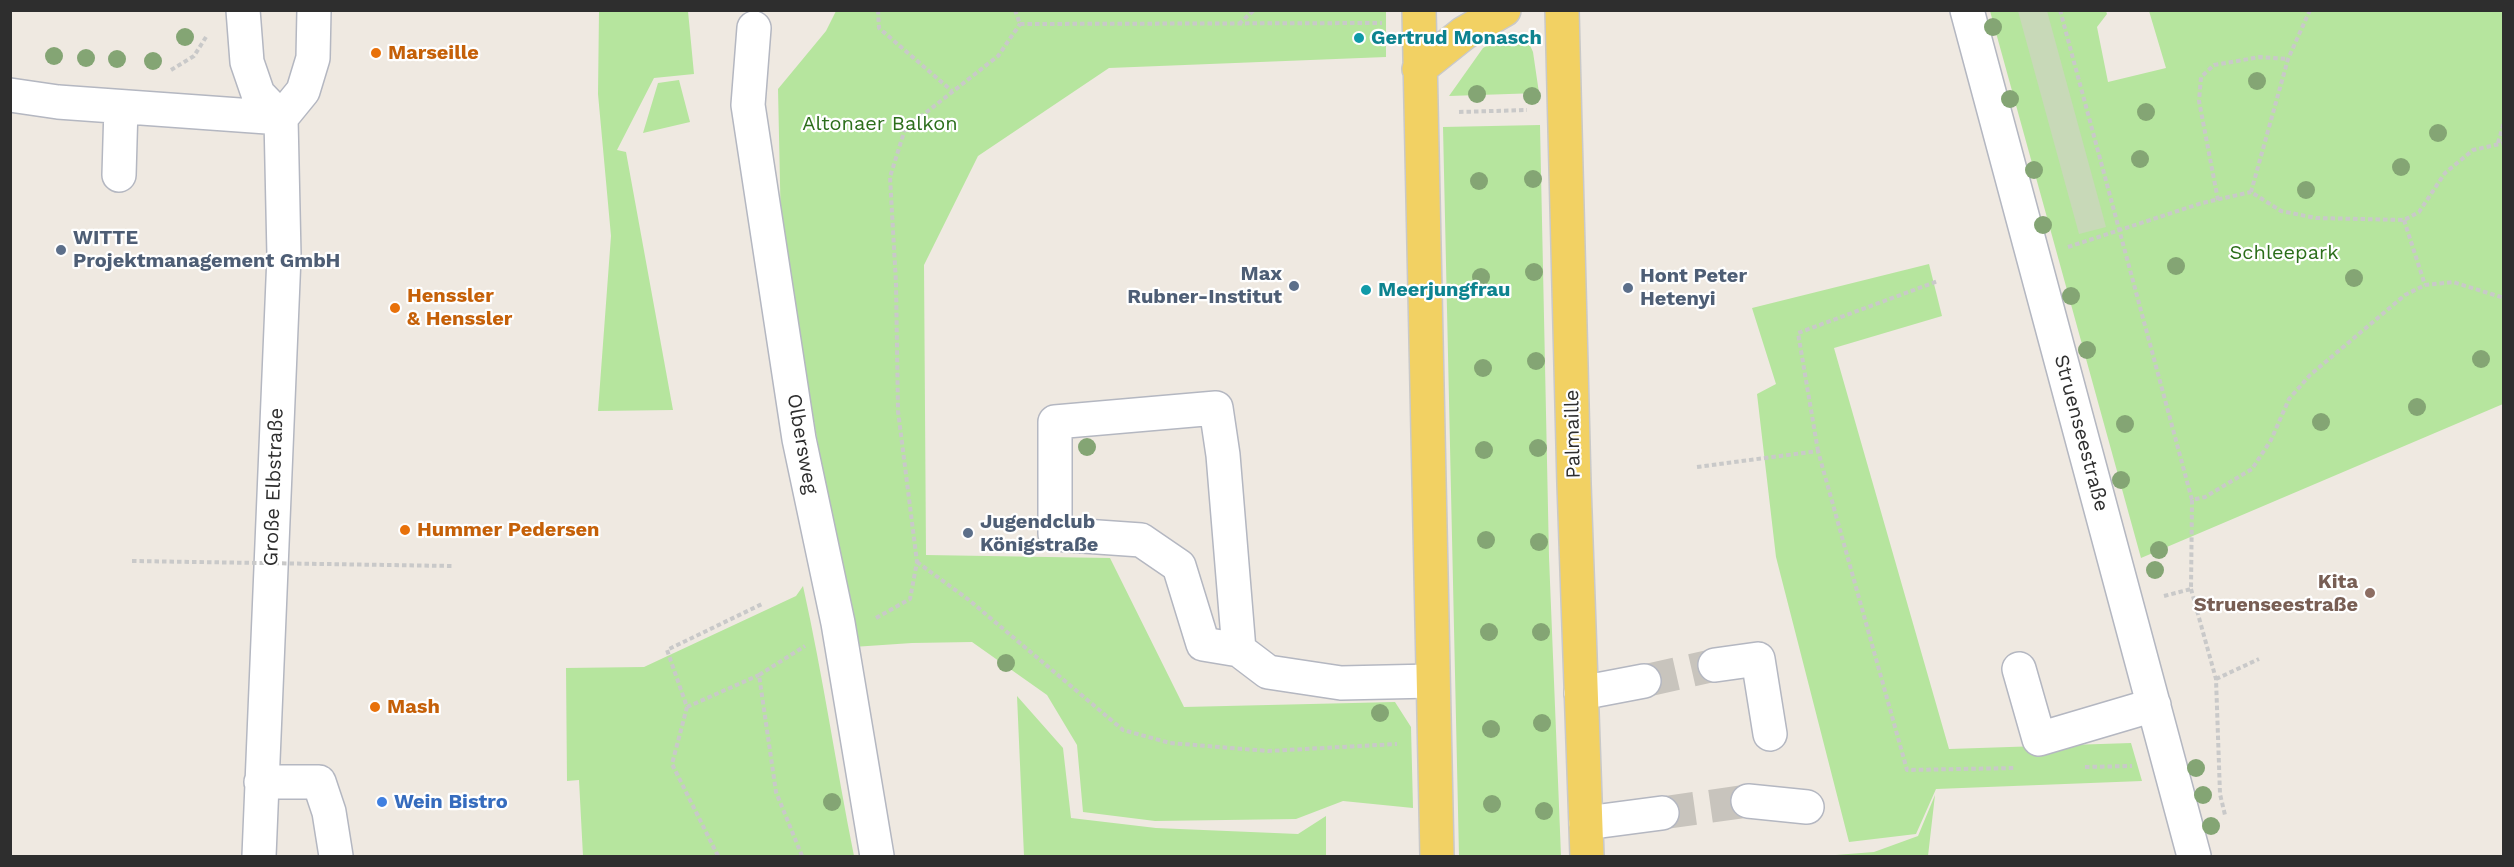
<!DOCTYPE html>
<meta charset="utf-8">
<style>
body{margin:0}
#map{position:relative;width:2514px;height:867px;overflow:hidden;background:#efe9e1;font-family:"Work Sans",sans-serif}
canvas{display:block}
.frame{position:absolute;inset:0;border:12px solid #2e2e2e;pointer-events:none}
</style>
<div id="map">
<canvas width="2514" height="867"></canvas>
<div class="frame"></div>
</div>
<script>
const c = document.querySelector('canvas').getContext('2d');
c.lineJoin = 'round';
function fill(path, color) {
  c.fillStyle = color;
  c.fill(path, 'evenodd');
}
function strokePath(path, color, width, dash) {
  c.strokeStyle = color;
  c.lineWidth = width;
  c.lineCap = dash ? 'butt' : 'round';
  c.setLineDash(dash || []);
  c.stroke(path);
}
function drawText(font, color, halo, rows, align = 'center') {
  c.font = font + ' "Work Sans",sans-serif';
  c.lineWidth = 4.5;
  c.setLineDash([]);
  c.textBaseline = 'middle';
  c.strokeStyle = halo;
  c.fillStyle = color;
  for (const [text, x, y, turn = 0] of rows) {
    c.save();
    c.translate(x, y);
    c.rotate((+turn || 0) * Math.PI / 180);
    c.textAlign = isNaN(turn) ? turn : align;
    if (halo) c.strokeText(text, 0, 0);
    c.fillText(text, 0, 0);
    c.restore();
  }
}
const green = new Path2D(`
 M 599,11 L 688,11 L 694,74 L 654,78 L 617,150 L 626,152 L 673,410 L 598,411 L 611,236 L 598,94 Z
 M 836,11 L 1386,11 L 1386,57 L 1109,68 L 978,156 L 924,265 L 926,555 L 1110,558 L 1184,707 L 1395,702 L 1411,727 L 1413,808 L 1343,801 L 1296,819 L 1155,821 L 1083,812 L 1077,745 L 1047,695 L 972,642 L 912,643 L 853,647 L 781,230 L 778,89 L 826,31 Z
 M 1990,11 L 2106,11 L 2107,14 L 2097,27 L 2108,82 L 2166,68 L 2149,11 L 2503,11 L 2503,404 L 2141,558 Z
 M 1510,32 L 1526,36 L 1533,52 L 1539,93 L 1449,96 L 1483,48 Z
 M 679,80 L 690,122 L 643,133 L 658,83 Z
 M 1540,125 L 1549,557 L 1561,856 L 1459,856 L 1443,127 Z
 M 1929,264 L 1942,316 L 1834,348 L 1949,749 L 2131,743 L 2142,781 L 1936,789 L 1916,834 L 1849,842 L 1776,557 L 1757,394 L 1776,384 L 1752,308 Z
 M 803,586 C 823,676 836,766 854,856 L 583,856 L 579,780 L 567,781 L 566,668 L 644,667 L 796,596 Z
 M 1017,696 L 1063,748 L 1071,818 L 1156,828 L 1298,834 L 1326,816 L 1326,856 L 1024,856 Z
 M 1935,795 L 1928,856 L 1823,856 L 1874,852 L 1918,836 Z`);
const cemetery = new Path2D(`
 M 2018,11 L 2047,11 L 2106,227 L 2079,234 Z`);
const minorTunnel = new Path2D(`
 M 1644,681 L 1715,665
 M 1662,813 L 1748,801`);
const path = new Path2D(`
 M 878,10 L 879,28 L 952,91
 M 1015,10 L 1020,24
 M 2060,10 L 2192,500
 M 2310,10 L 2288,59 L 2251,192 L 2281,211 L 2316,218 L 2404,220 L 2419,212 L 2445,173 L 2473,150 L 2504,143
 M 1020,24 L 1382,23
 M 1239,24 L 1254,10
 M 171,70 L 194,56 L 206,37
 M 1459,112 L 1527,110
 M 2498,143 L 2504,122
 M 2218,200 L 2199,101 L 2201,77 L 2214,65 L 2260,57 L 2288,59
 M 2404,220 L 2425,285
 M 2068,247 L 2202,203 L 2251,192
 M 1818,451 L 1798,333 L 1938,281
 M 1697,467 L 1818,451 L 1907,770 L 2015,768
 M 917,562 L 969,600 L 1123,730 L 1170,743 L 1268,751 L 1397,744
 M 2191,589 L 2216,679 L 2220,794 L 2225,815
 M 2164,596 L 2191,589 L 2192,500 L 2205,497 L 2252,469 L 2271,440 L 2289,399 L 2310,375 L 2405,295 L 2425,285 L 2453,282 L 2504,298
 M 876,618 L 910,599 L 917,562 L 898,411 L 896,283 L 890,177 L 905,129 L 998,56 L 1020,24
 M 2216,679 L 2259,659
 M 687,707 L 759,675
 M 2085,767 L 2132,766
 M 718,856 L 672,764 L 687,707 L 667,650 L 762,604
 M 802,856 L 776,792 L 759,675 L 805,646`);
const minor = new Path2D(`
 M 243,10 L 247,62 L 258,94 L 281,118
 M 1967,10 L 2194,856
 M 754,28 L 748,105 L 799,439 L 838,623 L 877,856
 M 10,95 L 58,102 L 281,118
 M 119,175 L 121,107
 M 1239,650 L 1203,644 L 1179,566 L 1141,540 L 1055,534 L 1055,422 L 1216,408 L 1223,455 L 1239,650 L 1268,672 L 1341,683 L 1432,681
 M 1715,665 L 1758,659 L 1770,734
 M 2019,669 L 2039,739 L 2154,705
 M 1581,693 L 1644,681
 M 261,782 L 319,782 L 329,812 L 336,856
 M 1748,801 L 1807,807
 M 1586,823 L 1662,813
 M 259,856 L 284,256 L 281,118 L 303,91 L 313,58 L 314,10`);
const major = new Path2D(`
 M 1419,10 L 1437,856
 M 1562,10 L 1574,484 L 1587,856
 M 1419,69 L 1464,33 L 1504,10`);
const pathBridge = new Path2D(`
 M 132,561 L 452,566`);
const trees = [
 [1993,27],
 [185,37],
 [54,56],
 [86,58],
 [117,59],
 [153,61],
 [2257,81],
 [1477,94],
 [1532,96],
 [2010,99],
 [2146,112],
 [2438,133],
 [2140,159],
 [2401,167],
 [2034,170],
 [1533,179],
 [1479,181],
 [2306,190],
 [2043,225],
 [2176,266],
 [1534,272],
 [1481,277],
 [2354,278],
 [2071,296],
 [2087,350],
 [2481,359],
 [1536,361],
 [1483,368],
 [2417,407],
 [2321,422],
 [2125,424],
 [1087,447],
 [1538,448],
 [1484,450],
 [2121,480],
 [1486,540],
 [1539,542],
 [2159,550],
 [2155,570],
 [1489,632],
 [1541,632],
 [1006,663],
 [1380,713],
 [1542,723],
 [1491,729],
 [2196,768],
 [2203,795],
 [832,802],
 [1492,804],
 [1544,811],
 [2211,826]
];
const markers = [
 [1359,38,6,"#0f9aa8"],
 [376,53,6,"#e8710a"],
 [61,250,6,"#5c6f8a"],
 [1294,286,6,"#5c6f8a"],
 [1628,288,6,"#5c6f8a"],
 [1366,290,6,"#0f9aa8"],
 [395,308,6,"#e8710a"],
 [405,530,6,"#e8710a"],
 [968,533,6,"#5c6f8a"],
 [2370,593,6,"#8d6e63"],
 [375,707,6,"#e8710a"],
 [382,802,6,"#3f7fe0"]
];
const cultureNames = [
 ["Gertrud Monasch",1371,38],
 ["Meerjungfrau",1378,290]
];
const foodNames = [
 ["Marseille",388,53],
 ["Henssler",407,296],
 ["& Henssler",407,319],
 ["Hummer Pedersen",417,530],
 ["Mash",387,707]
];
const parkNames = [
 ["Altonaer Balkon",880,124],
 ["Schleepark",2284,253]
];
const serviceNames = [
 ["WITTE",73,238],
 ["Projektmanagement GmbH",73,261],
 ["Max",1282,274,"right"],
 ["Rubner-Institut",1282,297,"right"],
 ["Hont Peter",1640,276],
 ["Hetenyi",1640,299],
 ["Jugendclub",980,522],
 ["Königstraße",980,545]
];
const streetNames = [
 ["Struenseestraße",2081,433,75],
 ["Palmaille",1573,434,-91],
 ["Olbersweg",802,444,80],
 ["Große Elbstraße",274,487,-88]
];
const educationNames = [
 ["Kita",2358,582],
 ["Struenseestraße",2358,605]
];
const shopNames = [
 ["Wein Bistro",394,802]
];
fill(green, '#b6e59e');
fill(cemetery, '#c8d9b8');
strokePath(minorTunnel, '#c8c4bd', 33, [33, 16]);
strokePath(minor, '#b4b7c1', 36);
strokePath(major, '#c9c9c9', 36);
strokePath(path, '#c9c9c9', 4, [4.5, 3]);
strokePath(minor, '#fff', 33);
strokePath(major, '#f2d163', 33);
strokePath(pathBridge, '#c9c9c9', 4, [4.5, 3]);
c.fillStyle = '#84a574';
for (const [x, y] of trees) {
  c.beginPath();
  c.arc(x, y, 9, 0, 2 * Math.PI);
  c.fill();
}
for (const [x, y, r, color] of markers) {
  const dot = new Path2D();
  dot.arc(x, y, r, 0, 2 * Math.PI);
  c.fillStyle = color;
  c.fill(dot);
  strokePath(dot, '#fff', 2);
}
drawText('bold 20px', '#0d838f', '#fff', cultureNames, 'left');
drawText('bold 20px', '#c56008', '#fff', foodNames, 'left');
drawText('20px', '#2c6e1b', '#fff', parkNames);
drawText('bold 20px', '#4e5e75', '#fff', serviceNames, 'left');
drawText('20px', '#2e2e2e', '#fff', streetNames);
drawText('bold 20px', '#785e54', '#fff', educationNames, 'right');
drawText('bold 20px', '#366cbe', '#fff', shopNames, 'left');
</script>
